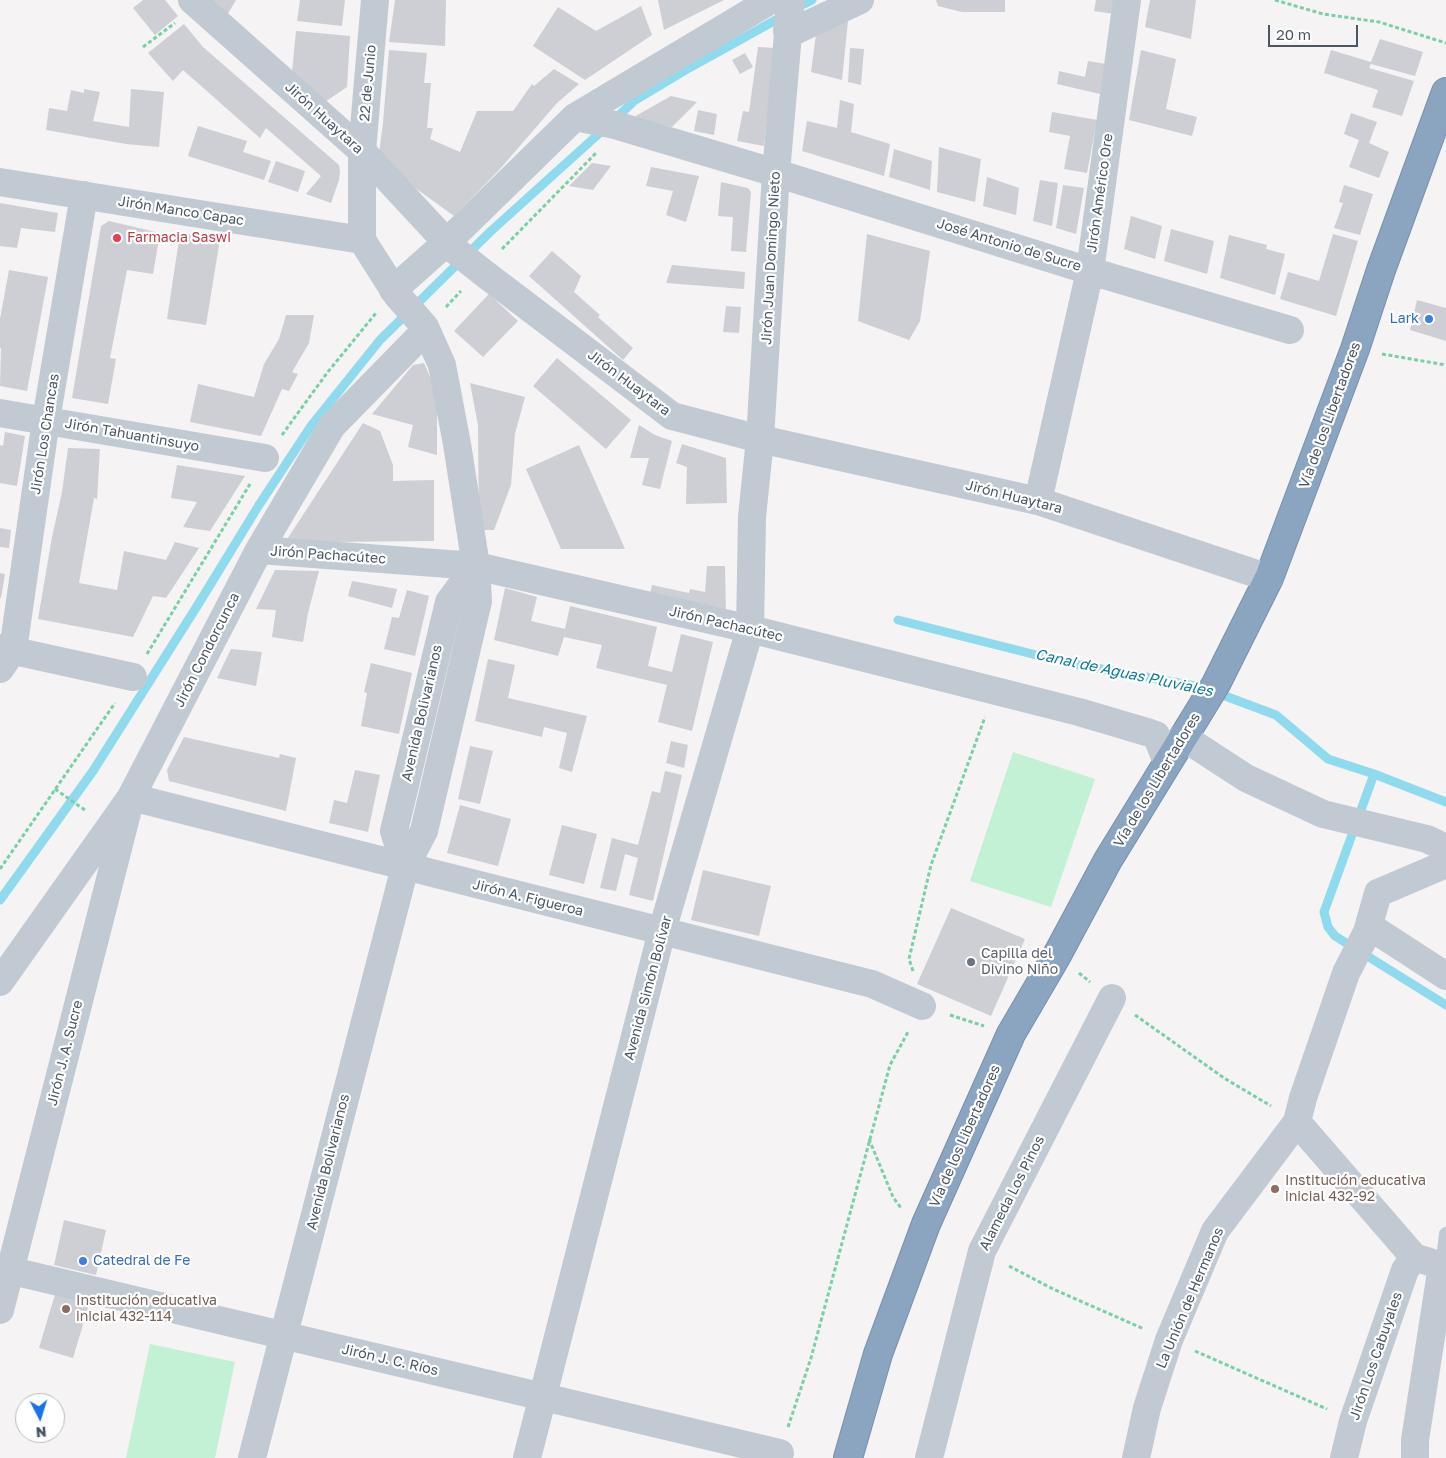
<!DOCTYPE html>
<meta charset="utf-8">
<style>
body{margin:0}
#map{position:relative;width:1446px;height:1458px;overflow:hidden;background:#f5f3f3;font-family:"Golos Text",sans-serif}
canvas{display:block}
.north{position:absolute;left:15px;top:1393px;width:50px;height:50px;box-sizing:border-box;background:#fff;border:1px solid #b7bbc0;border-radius:50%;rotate:175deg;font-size:14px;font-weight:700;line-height:20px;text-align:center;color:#4a5661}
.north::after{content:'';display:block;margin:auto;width:18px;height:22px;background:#1a73e8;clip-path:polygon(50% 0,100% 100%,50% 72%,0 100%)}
.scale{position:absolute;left:1268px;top:25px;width:90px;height:22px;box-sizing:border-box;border:2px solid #4a5661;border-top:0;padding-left:6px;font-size:15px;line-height:18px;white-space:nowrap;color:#4a5661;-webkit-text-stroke:4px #fff;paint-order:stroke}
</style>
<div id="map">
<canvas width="1446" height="1458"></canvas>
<div class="north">N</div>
<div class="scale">20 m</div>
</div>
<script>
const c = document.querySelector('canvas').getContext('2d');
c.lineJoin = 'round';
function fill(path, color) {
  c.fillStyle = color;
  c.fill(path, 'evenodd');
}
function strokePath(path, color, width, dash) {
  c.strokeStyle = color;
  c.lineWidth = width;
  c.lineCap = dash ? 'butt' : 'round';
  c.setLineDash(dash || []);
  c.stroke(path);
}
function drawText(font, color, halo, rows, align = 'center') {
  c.font = font + ' "Golos Text",sans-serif';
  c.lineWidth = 4.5;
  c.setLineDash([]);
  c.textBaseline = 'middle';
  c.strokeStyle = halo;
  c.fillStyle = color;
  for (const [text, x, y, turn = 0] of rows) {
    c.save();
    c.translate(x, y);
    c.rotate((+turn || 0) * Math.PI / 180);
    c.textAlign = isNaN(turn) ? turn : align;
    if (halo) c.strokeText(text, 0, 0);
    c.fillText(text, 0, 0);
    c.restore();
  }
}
const green = new Path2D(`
 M 1013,752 L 1095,779 L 1051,907 L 970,881 Z
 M 150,1344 L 235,1362 L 215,1458 L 126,1458 Z`);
const stream = new Path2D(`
 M 794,9 L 812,0
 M 614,120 L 634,101 L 689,68 L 783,16
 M 898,620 L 1068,663 L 1201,687 L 1276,715 L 1328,759 L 1374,774 L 1446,802
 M 1374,774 L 1324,912 L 1328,927 L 1335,936 L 1446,1005
 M 0,900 L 93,771 L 199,603 L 259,505 L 311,426 L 380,340 L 491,231 L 604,129`);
const building = new Path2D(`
 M 143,0 L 165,0 L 178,16 L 155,35 L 133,8 Z
 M 208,0 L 236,0 L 223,22 Z
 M 300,0 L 345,0 L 342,26 L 297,21 Z
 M 395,0 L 446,0 L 445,46 L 389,42 Z
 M 658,0 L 724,0 L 664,30 Z
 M 936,0 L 1005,0 L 1005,12 L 962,12 L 938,6 Z
 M 1096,0 L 1117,0 L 1114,14 L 1094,11 Z
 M 1150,0 L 1196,0 L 1191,39 L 1145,27 Z
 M 641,6 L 652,35 L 585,80 L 533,46 L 558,7 L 596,31 Z
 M 848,21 L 842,80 L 811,72 L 816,34 Z
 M 184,24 L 203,47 L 339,165 L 340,171 L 339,180 L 331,203 L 306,194 L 321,176 L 266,128 L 260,138 L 183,70 L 173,81 L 148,53 Z
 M 296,31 L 350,36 L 347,87 L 319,106 L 291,82 Z
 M 1380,39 L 1423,52 L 1415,76 L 1371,64 L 1369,68 L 1414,81 L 1402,116 L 1372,107 L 1378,90 L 1324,73 L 1331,50 L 1371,62 Z
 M 758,47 L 775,48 L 764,146 L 737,141 L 743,111 L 749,112 Z
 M 850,48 L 864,49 L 861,85 L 848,82 Z
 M 389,50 L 427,53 L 424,83 L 431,83 L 427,128 L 433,128 L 430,139 L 460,152 L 477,111 L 513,111 L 532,84 L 534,86 L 554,69 L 579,84 L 557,103 L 500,169 L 454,216 L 378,161 L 383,123 Z
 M 1141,50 L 1176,59 L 1166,109 L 1197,117 L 1192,136 L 1129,120 Z
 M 745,53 L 753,67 L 740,74 L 732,60 Z
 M 1088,61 L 1106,64 L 1100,94 L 1057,84 L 1059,71 L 1085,77 Z
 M 84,89 L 100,92 L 93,121 L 129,127 L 131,89 L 164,92 L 159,147 L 126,144 L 46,130 L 49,108 L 67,111 L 71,90 L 84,93 Z
 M 671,96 L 697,102 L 672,127 L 632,118 Z
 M 840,100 L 854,104 L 851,132 L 890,144 L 884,176 L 802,151 L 807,121 L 837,128 Z
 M 698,110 L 717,114 L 714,135 L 694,131 Z
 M 1052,112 L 1097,120 L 1087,173 L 1064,169 L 1070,136 L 1049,132 Z
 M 1351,113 L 1377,122 L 1369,143 L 1389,152 L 1379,178 L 1349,167 L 1359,140 L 1344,134 Z
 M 198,126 L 247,141 L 243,152 L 271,161 L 264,180 L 188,156 Z
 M 939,147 L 981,159 L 975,202 L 937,192 Z
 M 894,149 L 932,161 L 930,190 L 889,177 Z
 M 276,161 L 305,171 L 298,192 L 268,182 Z
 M 592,163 L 611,166 L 593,190 L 569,186 Z
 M 651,167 L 699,176 L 686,222 L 666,215 L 673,191 L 646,186 Z
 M 987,177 L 1019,188 L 1016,215 L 983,206 Z
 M 1040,180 L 1058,183 L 1052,226 L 1033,221 Z
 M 721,182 L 748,188 L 751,192 L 746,252 L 731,251 L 733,217 L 718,216 Z
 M 1063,185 L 1084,188 L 1076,234 L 1056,228 Z
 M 1344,185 L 1373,194 L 1360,235 L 1334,228 L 1343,203 L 1339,202 Z
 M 0,203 L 58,213 L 55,232 L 21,228 L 17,248 L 0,246 Z
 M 1131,216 L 1162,226 L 1155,259 L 1124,249 Z
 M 109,221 L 160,233 L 153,274 L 127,270 L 110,358 L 116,359 L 108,404 L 72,398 L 101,226 Z
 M 1171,229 L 1214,241 L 1207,274 L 1164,261 Z
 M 180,233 L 220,239 L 206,325 L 167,319 Z
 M 867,234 L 930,251 L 920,321 L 909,340 L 858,321 Z
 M 1333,234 L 1358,241 L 1336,316 L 1280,299 L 1288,272 L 1319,281 Z
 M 1229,235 L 1267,245 L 1266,249 L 1285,254 L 1275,295 L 1220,278 Z
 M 552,251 L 581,276 L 574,292 L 600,315 L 598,317 L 633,348 L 623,360 L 529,276 Z
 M 672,265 L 745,272 L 744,289 L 666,283 Z
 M 9,270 L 48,277 L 27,391 L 0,386 L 1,348 L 0,348 L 0,319 Z
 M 489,294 L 518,321 L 483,357 L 454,331 Z
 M 1417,300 L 1446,308 L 1446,341 L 1410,330 Z
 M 726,306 L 741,307 L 739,333 L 723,332 Z
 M 286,315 L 314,315 L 309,343 L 292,372 L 298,374 L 289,391 L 282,389 L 261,436 L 190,422 L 198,384 L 254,397 L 264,364 L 279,339 Z
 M 557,358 L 631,420 L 606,449 L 533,386 Z
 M 424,363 L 437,393 L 437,455 L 408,447 L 413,425 L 372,414 L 413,365 Z
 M 470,383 L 525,397 L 515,434 L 511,485 L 494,530 L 479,530 L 478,425 Z
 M 363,423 L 380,431 L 393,465 L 393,481 L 434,480 L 434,541 L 328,542 L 284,544 Z
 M 639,425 L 655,435 L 672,441 L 660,489 L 642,485 L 649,458 L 630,458 Z
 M 5,432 L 25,436 L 17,486 L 0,483 L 0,445 L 3,446 Z
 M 682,444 L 726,458 L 727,503 L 686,504 L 687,467 L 676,463 Z
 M 579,445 L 625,549 L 561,549 L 526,469 Z
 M 68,448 L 100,449 L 97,499 L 94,498 L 79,583 L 117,590 L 124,551 L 166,560 L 175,542 L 199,548 L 166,598 L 153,596 L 133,637 L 38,619 L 52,537 L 62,492 Z
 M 177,465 L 245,476 L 210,531 L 183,527 L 197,502 L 171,498 Z
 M 0,528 L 11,530 L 9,548 L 0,547 Z
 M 707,566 L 725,566 L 726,615 L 649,598 L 652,585 L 689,593 L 690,589 L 705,592 Z
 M 275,570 L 319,571 L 308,613 L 303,642 L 272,637 L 276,610 L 256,609 Z
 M 0,573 L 5,574 L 1,598 L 0,598 Z
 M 352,581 L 397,589 L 392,608 L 348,596 Z
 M 505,588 L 537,597 L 531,621 L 565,629 L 570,606 L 657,627 L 648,666 L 672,672 L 681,634 L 713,642 L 692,731 L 658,722 L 667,685 L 596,668 L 602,645 L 564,637 L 558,656 L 494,640 Z
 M 407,590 L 429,596 L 415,656 L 384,649 L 392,617 L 399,618 Z
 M 231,649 L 262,652 L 256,686 L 217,678 Z
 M 488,659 L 515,665 L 508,698 L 587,716 L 572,772 L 559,768 L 567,733 L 544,727 L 542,737 L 475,721 Z
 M 371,663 L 412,673 L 399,734 L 361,726 L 367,693 L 364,692 Z
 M 184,737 L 279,758 L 280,754 L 296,758 L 286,811 L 169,781 L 167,770 Z
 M 671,741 L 688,745 L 684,768 L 666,763 Z
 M 470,746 L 493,751 L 480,804 L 458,799 Z
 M 355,770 L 380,775 L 368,832 L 329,823 L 334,800 L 347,803 Z
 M 665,771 L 682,775 L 653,901 L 629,895 L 638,858 L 625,854 L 616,891 L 600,888 L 612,838 L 638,845 L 652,791 L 660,793 Z
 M 460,805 L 511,819 L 498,866 L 447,853 Z
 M 562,825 L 597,834 L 584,884 L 549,875 Z
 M 703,870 L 771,886 L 759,936 L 691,920 Z
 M 951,908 L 1025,939 L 991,1016 L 917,984 Z
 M 64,1220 L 106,1230 L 96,1275 L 54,1265 Z
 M 56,1291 L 90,1301 L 73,1358 L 39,1348 Z`);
const path = new Path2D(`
 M 1275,0 L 1323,14 L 1379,22 L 1446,43
 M 143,47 L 175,23
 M 502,249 L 597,152
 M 446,307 L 461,291
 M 1382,354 L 1446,365
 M 282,435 L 327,373 L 376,313
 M 147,654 L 250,484
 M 55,789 L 85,810
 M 0,869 L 115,703
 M 913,971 L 909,959 L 931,865 L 985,717
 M 1079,973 L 1090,982
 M 950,1015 L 984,1026
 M 1135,1015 L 1224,1078 L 1271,1106
 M 869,1139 L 893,1197 L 901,1208
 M 1009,1266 L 1053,1289 L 1144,1329
 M 1195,1351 L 1327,1409
 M 788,1427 L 811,1358 L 890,1065 L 908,1032`);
const lane = new Path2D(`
 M 1445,1267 L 1442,1266 L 1446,1234`);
const street = new Path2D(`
 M 192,0 L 362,151 L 451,247 L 481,271 L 672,416 L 760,439 L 1038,501 L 1269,578
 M 788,34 L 860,0
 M 575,117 L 615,125 L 776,173 L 1090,271 L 1290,330
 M 0,182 L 362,240
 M 393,290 L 447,242 L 575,117 L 771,0
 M 0,413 L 265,458
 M 1038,501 L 1090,271 L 1127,0
 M 259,550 L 476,566 L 750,629 L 1079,712 L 1150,733 L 1156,735 L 1167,762
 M 0,648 L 133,677
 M 0,669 L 13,650 L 46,420 L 84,195
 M 1183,737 L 1246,778 L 1323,814 L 1427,839 L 1446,848
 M 131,797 L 872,984 L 922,1006
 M 405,867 L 394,831 L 449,602 L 476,566
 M 1369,926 L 1446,976
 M 0,982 L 131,797 L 259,550 L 332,426 L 426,330
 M 1297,1122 L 1414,1257
 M 1414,1257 L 1442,1266 L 1415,1440 L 1415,1458
 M 0,1268 L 780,1453
 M 0,1310 L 127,813
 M 252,1458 L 405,867 L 424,831 L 478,601 L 476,566 L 457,444 L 442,365 L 425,327 L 397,295 L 362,240 L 362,151 L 375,0
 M 527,1458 L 662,931 L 750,629 L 752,517 L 760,439 L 776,173 L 788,34 L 787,31 L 791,0
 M 929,1458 L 982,1251 L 1112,998
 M 1136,1458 L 1147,1408 L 1169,1340 L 1215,1231 L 1297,1122 L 1303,1098 L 1346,973 L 1367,932 L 1378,893 L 1446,864
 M 1344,1458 L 1353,1421 L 1405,1270 L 1414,1257`);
const highway = new Path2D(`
 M 848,1458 L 878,1354 L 926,1224 L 1011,1034 L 1056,957 L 1108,860 L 1216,684 L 1269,578 L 1355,349 L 1381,270 L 1446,92`);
const markers = [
 [117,238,5,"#e0444e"],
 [1429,319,5,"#3f7fe0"],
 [971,962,5,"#6b7280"],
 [1275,1189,5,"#8d6e63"],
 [83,1261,5,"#3f7fe0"],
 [66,1309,5,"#8d6e63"]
];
const streetNames = [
 ["22 de Junio",368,83,-85],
 ["Jirón Huaytara",324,118,42],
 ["Jirón Américo Ore",1100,193,-82],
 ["Jirón Manco Capac",181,211,9],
 ["José Antonio de Sucre",1009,245,17],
 ["Jirón Juan Domingo Nieto",771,258,-87],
 ["Jirón Huaytara",629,383,37],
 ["Vía de los Libertadores",1330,415,-70],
 ["Jirón Los Chancas",45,434,-81],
 ["Jirón Tahuantinsuyo",132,435,10],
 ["Jirón Huaytara",1014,497,14],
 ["Jirón Pachacútec",328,555,4],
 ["Jirón Pachacútec",726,624,13],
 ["Jirón Condorcunca",207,650,-63],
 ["Avenida Bolivarianos",422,713,-77],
 ["Vía de los Libertadores",1157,780,-59],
 ["Jirón A. Figueroa",528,898,14],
 ["Avenida Simón Bolívar",648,988,-75],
 ["Jirón J. A. Sucre",65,1053,-76],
 ["Vía de los Libertadores",965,1136,-66],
 ["Avenida Bolivarianos",328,1162,-76],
 ["Alameda Los Pinos",1012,1193,-63],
 ["La Unión de Hermanos",1190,1298,-67],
 ["Jirón Los Cabuyales",1376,1356,-71],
 ["Jirón J. C. Ríos",390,1360,13]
];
const healthNames = [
 ["Farmacia Saswi",127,238]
];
const shopNames = [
 ["Lark",1419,319],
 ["Catedral de Fe",93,1261,"left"]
];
const worshipNames = [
 ["Capilla del",981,954],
 ["Divino Niño",981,970]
];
const educationNames = [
 ["Institución educativa",1285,1181],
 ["inicial 432-92",1285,1197],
 ["Institución educativa",76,1301],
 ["inicial 432-114",76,1317]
];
const waterNames = [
 ["Canal de Aguas Pluviales",1124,673,12]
];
fill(green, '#c3f1d5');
strokePath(stream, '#90daee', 9);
fill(building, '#cdcfd5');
strokePath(highway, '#7690ad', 30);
strokePath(path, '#7ad0a6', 3, [4, 2.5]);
strokePath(lane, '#c1cad2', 14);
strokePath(street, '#c1cad2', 28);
strokePath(highway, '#8ba5c1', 28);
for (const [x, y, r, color] of markers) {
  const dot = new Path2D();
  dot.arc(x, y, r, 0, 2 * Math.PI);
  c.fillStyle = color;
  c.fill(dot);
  strokePath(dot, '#fff', 2);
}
drawText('14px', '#4a5661', '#fff', streetNames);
drawText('14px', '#be3a42', '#fff', healthNames, 'left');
drawText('14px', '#366cbe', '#fff', shopNames, 'right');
drawText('14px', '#5b616d', '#fff', worshipNames, 'left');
drawText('14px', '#785e54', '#fff', educationNames, 'left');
drawText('italic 15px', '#0c7c9b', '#fff', waterNames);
</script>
